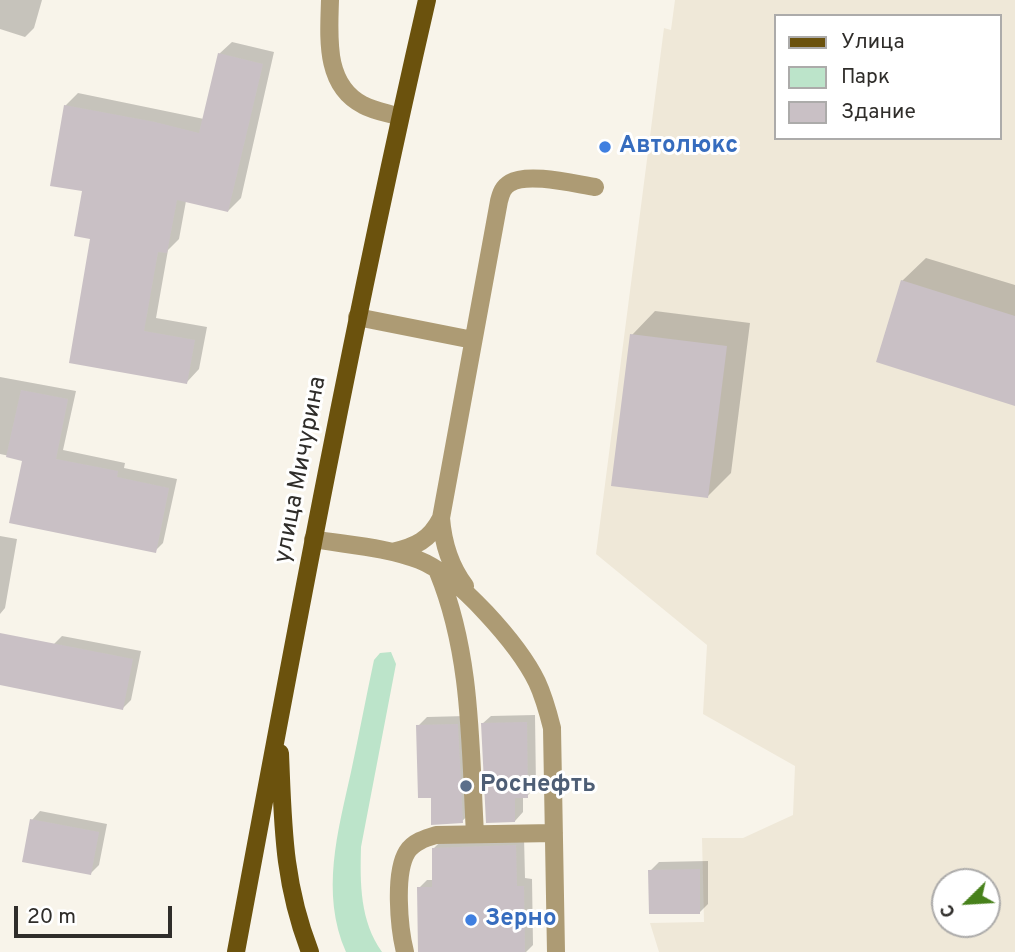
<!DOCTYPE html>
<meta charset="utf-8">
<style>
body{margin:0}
#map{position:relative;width:1015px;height:952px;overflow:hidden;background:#f8f4ea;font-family:Overpass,sans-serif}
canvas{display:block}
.legend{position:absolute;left:774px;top:14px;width:228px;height:126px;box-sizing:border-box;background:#fff;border:2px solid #acabaa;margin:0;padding:9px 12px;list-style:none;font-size:21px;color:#2f2d2a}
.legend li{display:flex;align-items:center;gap:14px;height:35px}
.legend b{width:35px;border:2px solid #acabaa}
.north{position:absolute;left:931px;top:868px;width:70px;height:70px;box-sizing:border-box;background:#fff;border:2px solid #acabaa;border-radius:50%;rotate:246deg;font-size:19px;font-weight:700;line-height:28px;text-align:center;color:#2f2d2a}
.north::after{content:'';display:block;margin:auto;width:24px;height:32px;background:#47811b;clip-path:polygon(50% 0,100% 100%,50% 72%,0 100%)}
.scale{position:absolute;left:14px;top:906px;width:158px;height:32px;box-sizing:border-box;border:4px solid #2f2d2a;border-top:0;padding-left:9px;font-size:21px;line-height:24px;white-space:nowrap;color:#2f2d2a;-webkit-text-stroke:5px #fff;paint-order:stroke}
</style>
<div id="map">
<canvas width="1015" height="952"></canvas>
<ul class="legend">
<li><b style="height:9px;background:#6b520d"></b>Улица</li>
<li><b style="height:19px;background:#bce4ca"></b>Парк</li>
<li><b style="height:19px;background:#c9c0c5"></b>Здание</li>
</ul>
<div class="north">С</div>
<div class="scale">20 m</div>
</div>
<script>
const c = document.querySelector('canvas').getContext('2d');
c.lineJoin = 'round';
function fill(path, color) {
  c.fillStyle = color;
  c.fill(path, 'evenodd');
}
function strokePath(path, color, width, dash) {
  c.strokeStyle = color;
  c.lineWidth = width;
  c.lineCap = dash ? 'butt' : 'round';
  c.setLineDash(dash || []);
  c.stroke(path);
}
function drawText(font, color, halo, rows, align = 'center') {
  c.font = font + ' Overpass,sans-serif';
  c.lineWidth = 6;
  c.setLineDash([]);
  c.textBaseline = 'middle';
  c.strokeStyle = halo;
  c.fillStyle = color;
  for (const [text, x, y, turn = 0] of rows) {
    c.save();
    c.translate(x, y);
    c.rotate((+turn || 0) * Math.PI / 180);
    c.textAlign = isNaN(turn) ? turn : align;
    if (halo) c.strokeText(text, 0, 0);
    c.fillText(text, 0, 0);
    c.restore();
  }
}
const built = new Path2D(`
 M 675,0 L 1015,0 L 1015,952 L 659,952 L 650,923 L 704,922 L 702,838 L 743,838 L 793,815 L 795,766 L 703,714 L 707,645 L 596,554 L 664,28 L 671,30 ZM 775,16 L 999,16 L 999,138 L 775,138 ZM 945,882 L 987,882 L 987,924 L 945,924 Z`);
const green = new Path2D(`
 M 391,652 L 396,664 L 361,847 C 360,884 360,921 382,952 L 346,952 C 320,893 338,831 351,772 C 359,735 366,697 374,660 L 380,653 Z`);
const shadow = new Path2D(`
 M 0,0 L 42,0 L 34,28 L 25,37 L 0,29 Z
 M 232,42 L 274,52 L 241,198 L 228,211 L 186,201 L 179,239 L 168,250 L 156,318 L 207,327 L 199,369 L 187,382 L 71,362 L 92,238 L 65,106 L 78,93 L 204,119 L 219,54 Z
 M 926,258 L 1015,285 L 1015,404 L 902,281 Z
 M 655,311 L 750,323 L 731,473 L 708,496 L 632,335 Z
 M 0,377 L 76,391 L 63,450 L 125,463 L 124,468 L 177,479 L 163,543 L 155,551 L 24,459 L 0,454 Z
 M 0,536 L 17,539 L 5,608 L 0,614 Z
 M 62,636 L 141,651 L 131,700 L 123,708 L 54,644 Z
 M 535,715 L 536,787 L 527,796 L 523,796 L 523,812 L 515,821 L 482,724 L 491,716 Z
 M 466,716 L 471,813 L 462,821 L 432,796 L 418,726 L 427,717 Z
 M 40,811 L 107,824 L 99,865 L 91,873 L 32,820 Z
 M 524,837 L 525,878 L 532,879 L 533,945 L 526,952 L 420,952 L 419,888 L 427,880 L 434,880 L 433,849 L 442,840 Z
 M 708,861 L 708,904 L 700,912 L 650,871 L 659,862 Z`);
const building = new Path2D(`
 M 218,53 L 263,64 L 228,212 L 177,200 L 167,253 L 158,252 L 144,331 L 195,340 L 187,384 L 69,363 L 90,239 L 74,236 L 82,191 L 50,186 L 64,105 L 155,122 L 199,133 Z
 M 901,280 L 1015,316 L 1015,406 L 876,362 Z
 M 630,334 L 727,346 L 708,498 L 611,486 Z
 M 21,390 L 68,399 L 56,459 L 118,471 L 117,477 L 169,488 L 156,553 L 9,523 L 22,461 L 6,457 Z
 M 0,633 L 133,659 L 123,710 L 0,685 Z
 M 527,722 L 528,798 L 515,798 L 515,822 L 486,823 L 481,723 Z
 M 458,724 L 463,823 L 431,825 L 431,798 L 418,798 L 416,725 Z
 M 30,819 L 99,832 L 91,875 L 22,862 Z
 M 516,845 L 517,886 L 524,886 L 525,952 L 418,952 L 417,887 L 432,887 L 432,848 Z
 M 700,869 L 700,914 L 649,914 L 648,870 Z`);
const service = new Path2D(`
 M 330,0 C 329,37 324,85 363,105 C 374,111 388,113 400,117
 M 357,317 L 473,340
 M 313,539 C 347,545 386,547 419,560 C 458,575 519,645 537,682 C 544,697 548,712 552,728 L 556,952
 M 392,552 C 415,547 430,540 441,518
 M 438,572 C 472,655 470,746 475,834
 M 465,586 C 450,566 443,543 441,518 L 499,201 C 501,193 503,187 510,183 C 528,172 575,184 595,187
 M 405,952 C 399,928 394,873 407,852 C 413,842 426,838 436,835 L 554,833`);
const primary = new Path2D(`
 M 280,753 C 283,826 283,882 310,952
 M 236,952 C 295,634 354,316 427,0`);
const markers = [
 [605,147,7,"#3f7fe0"],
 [466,786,7,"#5c6f8a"],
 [471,920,7,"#3f7fe0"]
];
const shopNames = [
 ["Автолюкс",619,147],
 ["Зерно",485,920]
];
const streetNames = [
 ["улица Мичурина",302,470,-79]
];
const serviceNames = [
 ["Роснефть",480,786]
];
fill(built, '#efe8d8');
fill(green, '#bce4ca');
fill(shadow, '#0003');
fill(building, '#c9c0c5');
strokePath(service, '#ad9b74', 18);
strokePath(primary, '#6b520d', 18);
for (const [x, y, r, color] of markers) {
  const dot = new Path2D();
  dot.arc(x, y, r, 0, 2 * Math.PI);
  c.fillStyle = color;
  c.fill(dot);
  strokePath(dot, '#fff', 2.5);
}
drawText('bold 24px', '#366cbe', '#fff', shopNames, 'left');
drawText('24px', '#2f2d2a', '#fff', streetNames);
drawText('bold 24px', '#4e5e75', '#fff', serviceNames, 'left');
</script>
